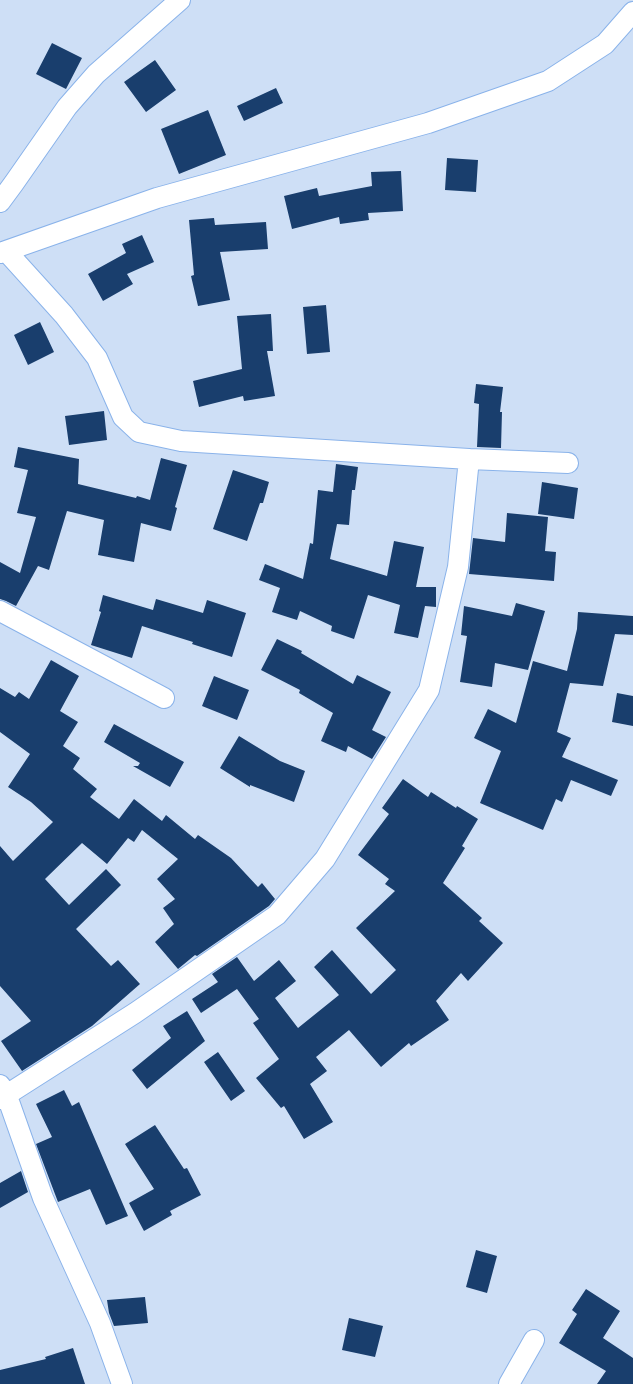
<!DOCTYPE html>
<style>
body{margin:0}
canvas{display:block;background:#cedff6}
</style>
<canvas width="633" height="1384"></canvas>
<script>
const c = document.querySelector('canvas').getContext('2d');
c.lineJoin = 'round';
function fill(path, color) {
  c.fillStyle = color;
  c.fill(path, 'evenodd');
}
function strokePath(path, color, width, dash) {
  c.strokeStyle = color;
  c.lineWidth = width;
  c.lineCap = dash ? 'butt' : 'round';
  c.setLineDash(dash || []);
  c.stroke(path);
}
const building = new Path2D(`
 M 52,43 L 82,58 L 66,89 L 36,74 Z
 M 155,60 L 176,90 L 146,112 L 124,82 Z
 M 276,88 L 283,103 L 244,121 L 237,106 Z
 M 208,110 L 226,155 L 179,174 L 161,129 Z
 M 447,158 L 478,160 L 476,192 L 445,190 Z
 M 401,171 L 403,211 L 368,213 L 369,220 L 340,224 L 339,217 L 292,229 L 284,196 L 317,188 L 319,196 L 372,186 L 371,172 Z
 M 214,218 L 215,225 L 266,222 L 268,249 L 220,252 L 230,300 L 198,306 L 191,276 L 194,275 L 189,220 Z
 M 142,235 L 154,262 L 127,274 L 133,284 L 103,301 L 88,274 L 126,253 L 122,244 Z
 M 326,305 L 330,352 L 307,354 L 303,307 Z
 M 271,314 L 273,351 L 267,351 L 275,396 L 244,401 L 243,396 L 199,407 L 193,381 L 242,369 L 237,316 Z
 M 40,322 L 54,352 L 28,365 L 14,335 Z
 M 476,384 L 503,387 L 500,412 L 502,412 L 501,448 L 477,447 L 479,404 L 474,403 Z
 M 104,411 L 107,440 L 69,445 L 65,416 Z
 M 18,447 L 79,459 L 78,484 L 136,498 L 137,496 L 150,500 L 161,458 L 187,465 L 175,507 L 177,508 L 171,531 L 141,523 L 134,562 L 98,555 L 104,520 L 67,511 L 49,570 L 38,566 L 16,606 L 6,601 L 0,599 L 0,562 L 20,573 L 36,517 L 17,513 L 28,470 L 14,467 Z
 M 336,464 L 358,467 L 355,490 L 352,490 L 349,525 L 337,524 L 330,559 L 387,576 L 394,541 L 424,547 L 416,587 L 436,587 L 436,607 L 425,606 L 418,638 L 394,633 L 400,605 L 368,595 L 354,639 L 331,631 L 332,626 L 300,611 L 297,620 L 272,612 L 280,588 L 259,580 L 265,564 L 303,579 L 310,543 L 313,544 L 318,490 L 333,492 Z
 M 233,470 L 269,482 L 263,503 L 260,503 L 247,541 L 213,529 Z
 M 542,482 L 578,488 L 574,519 L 538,514 Z
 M 507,513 L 548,517 L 545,551 L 556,552 L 554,581 L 469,574 L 473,538 L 505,542 Z
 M 103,595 L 153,610 L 156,599 L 203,613 L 207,600 L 246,613 L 232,657 L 192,644 L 193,642 L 142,626 L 132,658 L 91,645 L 101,612 L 99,611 Z
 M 516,603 L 545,611 L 528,670 L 495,663 L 492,687 L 460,682 L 467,636 L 461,635 L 464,606 L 512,616 Z
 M 578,612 L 633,616 L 633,635 L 615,634 L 603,686 L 570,683 L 557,732 L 571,738 L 562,757 L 618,780 L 611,796 L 571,780 L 562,802 L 556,799 L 543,830 L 480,803 L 501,751 L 474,738 L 488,709 L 516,723 L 533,661 L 567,671 L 577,629 Z
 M 277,639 L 302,651 L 301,653 L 353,684 L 357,675 L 391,692 L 372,730 L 386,737 L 372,759 L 348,746 L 346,752 L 321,741 L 333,713 L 299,693 L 300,690 L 261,670 Z
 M 51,660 L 79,676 L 60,711 L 78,722 L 63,746 L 80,758 L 73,769 L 97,789 L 90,797 L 119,819 L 134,799 L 162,821 L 166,815 L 195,839 L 198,835 L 231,858 L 258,887 L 262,883 L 275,899 L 269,906 L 197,956 L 195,955 L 178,969 L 155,942 L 174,924 L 163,908 L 175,899 L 157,879 L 178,859 L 142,830 L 134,842 L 128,838 L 107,864 L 82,843 L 45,879 L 69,905 L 106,869 L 121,885 L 76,929 L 111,966 L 118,960 L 140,984 L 92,1026 L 22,1071 L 1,1041 L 31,1021 L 0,986 L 0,846 L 13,861 L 53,822 L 31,802 L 8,787 L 30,754 L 0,732 L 0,688 L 15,697 L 19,692 L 29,699 Z
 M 214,676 L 249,690 L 237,720 L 202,706 Z
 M 617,693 L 633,696 L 633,726 L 612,722 Z
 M 114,724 L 184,762 L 170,787 L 133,766 L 138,766 L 140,763 L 104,742 Z
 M 239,736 L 280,761 L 305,771 L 294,802 L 250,785 L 250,787 L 220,768 Z
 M 403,779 L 428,797 L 431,792 L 456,808 L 457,806 L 478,819 L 462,846 L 465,848 L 443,883 L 482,918 L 479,921 L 503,943 L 468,981 L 461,973 L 436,1001 L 449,1020 L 411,1046 L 409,1043 L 381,1067 L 349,1030 L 316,1057 L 327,1071 L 310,1084 L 333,1122 L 304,1139 L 284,1106 L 281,1108 L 256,1078 L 279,1059 L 253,1023 L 259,1019 L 237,989 L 201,1013 L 192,999 L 218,982 L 212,974 L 237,957 L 254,981 L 279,960 L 296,981 L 275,998 L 298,1028 L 339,995 L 314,967 L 332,950 L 371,994 L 396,970 L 356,928 L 395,891 L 385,884 L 389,879 L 358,855 L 389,814 L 382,808 Z
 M 187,1011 L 205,1041 L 147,1089 L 132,1070 L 171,1038 L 163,1026 Z
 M 218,1052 L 245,1091 L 231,1101 L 204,1062 Z
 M 64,1090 L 72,1106 L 79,1102 L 128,1216 L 106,1225 L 90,1189 L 58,1202 L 36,1144 L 52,1137 L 36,1104 Z
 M 155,1125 L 184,1169 L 187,1168 L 201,1195 L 170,1211 L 172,1215 L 144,1231 L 129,1203 L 154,1189 L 125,1144 Z
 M 21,1171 L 28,1192 L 0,1208 L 0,1183 Z
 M 476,1250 L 497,1256 L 487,1293 L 466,1287 Z
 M 586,1289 L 620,1311 L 603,1338 L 633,1358 L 633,1384 L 597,1384 L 606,1371 L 559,1343 L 577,1314 L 572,1310 Z
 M 145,1297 L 148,1323 L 114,1326 L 109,1313 L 107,1300 Z
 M 349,1318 L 383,1326 L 375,1357 L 342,1350 Z
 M 73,1348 L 85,1384 L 0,1384 L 0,1370 L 46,1359 L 45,1357 Z`);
const minor = new Path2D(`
 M 0,202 L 14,183 L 67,107 L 96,74 L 180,0
 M 6,251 L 64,315 L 97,358 L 123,417 L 139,432 L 181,441 L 469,459 L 568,463
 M 0,253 L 157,198 L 428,123 L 548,81 L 605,44 L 633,12
 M 0,611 L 164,698
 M 0,1085 L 7,1096 L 43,1198 L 100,1323 L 122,1384
 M 0,1099 L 135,1013 L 277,915 L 325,859 L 429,690 L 458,567 L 469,459
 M 509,1384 L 534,1340`);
fill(building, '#193e6d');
strokePath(minor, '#8ab3ea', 22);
strokePath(minor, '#fff', 20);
</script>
